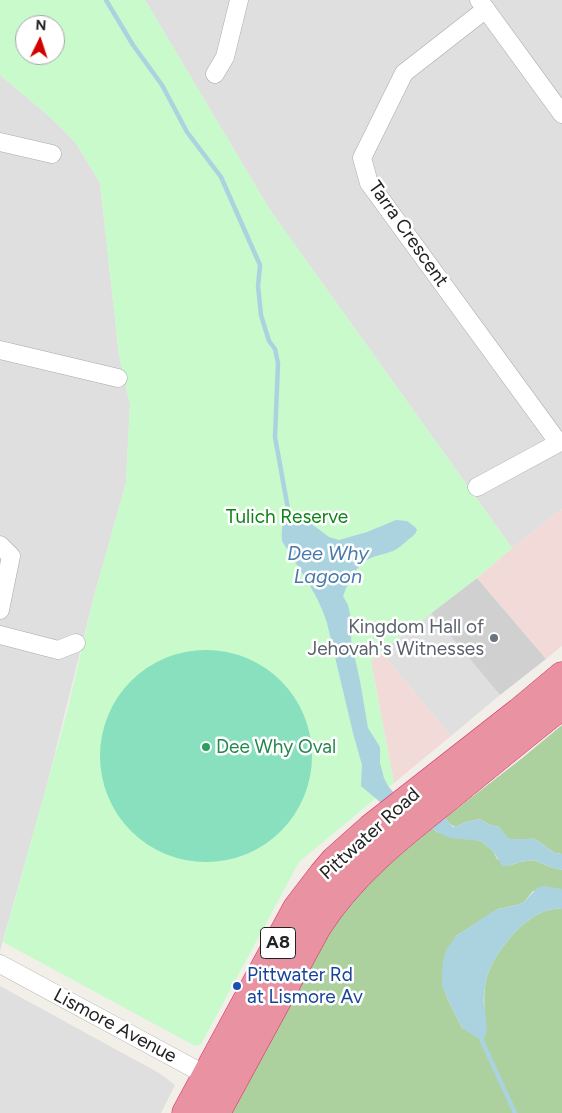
<!DOCTYPE html>
<style>
body{margin:0}
#map{position:relative;width:562px;height:1113px;overflow:hidden;background:#f2efe9;font-family:Figtree,sans-serif}
canvas{display:block}
.north{position:absolute;left:15px;top:15px;width:50px;height:50px;box-sizing:border-box;background:#fff;border:1px solid #a7a7a7;border-radius:50%;rotate:4deg;font-size:14px;font-weight:700;line-height:20px;text-align:center;color:#222}
.north::after{content:'';display:block;margin:auto;width:18px;height:22px;background:#d40000;clip-path:polygon(50% 0,100% 100%,50% 72%,0 100%)}
</style>
<div id="map">
<canvas width="562" height="1113"></canvas>
<div class="north">N</div>
</div>
<script>
const c = document.querySelector('canvas').getContext('2d');
c.lineJoin = 'round';
function fill(path, color) {
  c.fillStyle = color;
  c.fill(path, 'evenodd');
}
function strokePath(path, color, width, dash) {
  c.strokeStyle = color;
  c.lineWidth = width;
  c.lineCap = dash ? 'butt' : 'round';
  c.setLineDash(dash || []);
  c.stroke(path);
}
function drawText(font, color, halo, rows, align = 'center') {
  c.font = font + ' Figtree,sans-serif';
  c.lineWidth = 5;
  c.setLineDash([]);
  c.textBaseline = 'middle';
  c.strokeStyle = halo;
  c.fillStyle = color;
  for (const [text, x, y, turn = 0] of rows) {
    c.save();
    c.translate(x, y);
    c.rotate((+turn || 0) * Math.PI / 180);
    c.textAlign = isNaN(turn) ? turn : align;
    if (halo) c.strokeText(text, 0, 0);
    c.fillText(text, 0, 0);
    c.restore();
  }
}
const residential = new Path2D(`
 M 145,0 L 562,0 L 562,509 L 512,548 L 270,210 Z
 M 0,75 L 49,116 L 76,143 L 100,183 L 119,355 L 130,404 L 126,483 L 94,596 L 47,785 L 0,951 Z
 M 431,613 L 500,695 L 451,736 L 381,652 Z
 M 0,986 L 159,1073 L 175,1085 L 161,1113 L 0,1113 Z`);
const commercial = new Path2D(`
 M 562,509 L 562,646 L 546,659 L 477,578 L 512,548 Z
 M 381,652 L 451,736 L 394,783 L 371,661 Z`);
const religious = new Path2D(`
 M 477,578 L 546,659 L 500,695 L 431,613 Z`);
const forest = new Path2D(`
 M 562,725 L 562,854 L 555,853 L 535,839 C 526,838 518,841 508,839 L 499,827 L 490,825 L 480,819 L 466,822 L 455,827 L 450,824 L 445,818 L 521,759 Z
 M 432,828 L 437,832 L 481,841 L 493,851 L 497,859 L 508,866 L 520,862 L 534,860 L 550,867 L 562,870 L 562,889 L 533,891 L 524,902 L 517,905 L 498,909 L 456,936 L 442,975 L 443,985 L 447,998 L 462,1028 L 486,1034 C 486,1017 482,999 486,981 C 492,953 531,904 562,909 L 562,1113 L 232,1113 L 285,1010 L 322,943 L 351,901 L 387,866 Z`);
const park = new Path2D(`
 M 0,0 L 145,0 L 270,210 L 512,548 L 477,578 L 381,652 L 371,661 L 394,783 L 299,862 L 201,1044 L 195,1046 L 3,942 L 66,716 L 94,596 L 126,483 L 130,404 L 119,355 L 100,183 L 76,143 L 49,116 L 0,75 ZM 25,25 L 55,25 L 55,55 L 25,55 Z`);
const pitch = new Path2D(`
 M100 756a106 106 0 1 1 212 0a106 106 0 1 1-212 0Z`);
const water = new Path2D(`
 M 288,509 L 309,522 L 329,537 L 339,540 L 367,532 L 396,520 L 407,521 L 415,527 L 417,530 C 415,535 413,536 409,539 C 404,543 399,548 393,551 C 383,555 373,555 364,562 C 353,571 348,583 343,596 L 348,605 L 351,619 L 352,629 L 351,640 L 360,681 L 368,728 L 380,747 L 380,763 L 384,778 L 388,786 L 395,794 L 441,814 L 453,827 L 455,827 L 466,822 L 480,819 L 490,825 L 499,827 L 508,838 C 518,841 526,838 535,839 L 555,853 L 562,854 L 562,870 L 550,867 L 534,860 L 520,862 L 508,866 L 502,866 L 493,851 L 481,841 L 450,838 L 437,832 L 428,825 L 383,806 L 380,802 L 361,786 L 362,765 L 353,733 L 327,623 C 318,593 298,568 282,541 C 281,528 283,520 288,509 Z
 M 545,886 L 562,889 L 562,909 C 531,904 492,953 486,981 C 485,988 483,997 484,1004 C 485,1011 488,1028 486,1034 C 486,1037 483,1039 482,1041 L 462,1028 L 447,998 L 442,985 L 442,975 L 443,962 L 446,950 L 456,936 L 489,914 L 498,909 L 517,905 L 524,902 L 538,887 Z`);
const stream = new Path2D(`
 M 106,0 L 133,45 L 162,85 L 187,132 L 221,177 L 260,265 L 258,286 L 261,315 L 269,341 L 275,349 L 278,363 L 275,437 L 288,509 L 290,513
 M 482,1041 L 515,1113`);
const street = new Path2D(`
 M 479,0 L 562,114
 M 486,9 L 404,73 L 362,158 L 369,183 L 558,442
 M 215,74 L 225,57 L 239,0
 M 0,142 L 52,154
 M 0,350 L 118,378
 M 477,487 L 562,441
 M 0,545 L 11,556 L 0,610
 M 0,635 L 58,650 L 76,643
 M 0,964 L 215,1080`);
const highway = new Path2D(`
 M 186,1113 L 297,908 L 323,874 L 335,860 L 371,828 L 519,712 L 562,676
 M 216,1113 L 317,927 C 350,875 398,837 446,799 C 485,767 523,736 562,705`);
const markers = [
 [494,638,5,"#6b7280"],
 [206,747,5,"#2e9e5b"],
 [237,986,5,"#1a4fb4"]
];
const shields = [
 [278,943,35]
];
const shieldNames = [
 ["A8",278,943]
];
const streetNames = [
 ["Tarra Crescent",408,234,55],
 ["Pittwater Road",370,834,-42],
 ["Lismore Avenue",115,1026,28]
];
const parkNames = [
 ["Tulich Reserve",287,517]
];
const worshipNames = [
 ["Kingdom Hall of",484,627],
 ["Jehovah's Witnesses",484,649]
];
const leisureNames = [
 ["Dee Why Oval",216,747]
];
const transitNames = [
 ["Pittwater Rd",247,975],
 ["at Lismore Av",247,997]
];
const waterNames = [
 ["Dee Why",328,554],
 ["Lagoon",328,577]
];
fill(residential, '#e0dfdf');
fill(commercial, '#f2dad9');
fill(religious, '#d0d0d0');
fill(forest, '#add19e');
fill(park, '#c8facc');
fill(pitch, '#88e0be');
fill(water, '#aad3df');
strokePath(stream, '#aad3df', 4.5);
strokePath(street, '#a9a9a9', 19);
strokePath(highway, '#dc2a67', 29);
strokePath(street, '#fff', 18);
strokePath(highway, '#e892a2', 28);
for (const [x, y, r, color] of markers) {
  const dot = new Path2D();
  dot.arc(x, y, r, 0, 2 * Math.PI);
  c.fillStyle = color;
  c.fill(dot);
  strokePath(dot, '#fff', 2);
}
for (const [x, y, w] of shields) {
  const box = new Path2D();
  box.roundRect(x - w / 2, y - 15.5, w, 31, 4);
  c.fillStyle = '#fff';
  c.fill(box);
  strokePath(box, '#222', 1);
}
drawText('bold 18px', '#222', null, shieldNames);
drawText('19px', '#222', '#fff', streetNames);
drawText('19px', '#0c8416', '#fff', parkNames);
drawText('19px', '#5b616d', '#fff', worshipNames, 'right');
drawText('19px', '#27864d', '#fff', leisureNames, 'left');
drawText('19px', '#164399', '#fff', transitNames, 'left');
drawText('italic 20px', '#4a7aab', '#fff', waterNames);
</script>
